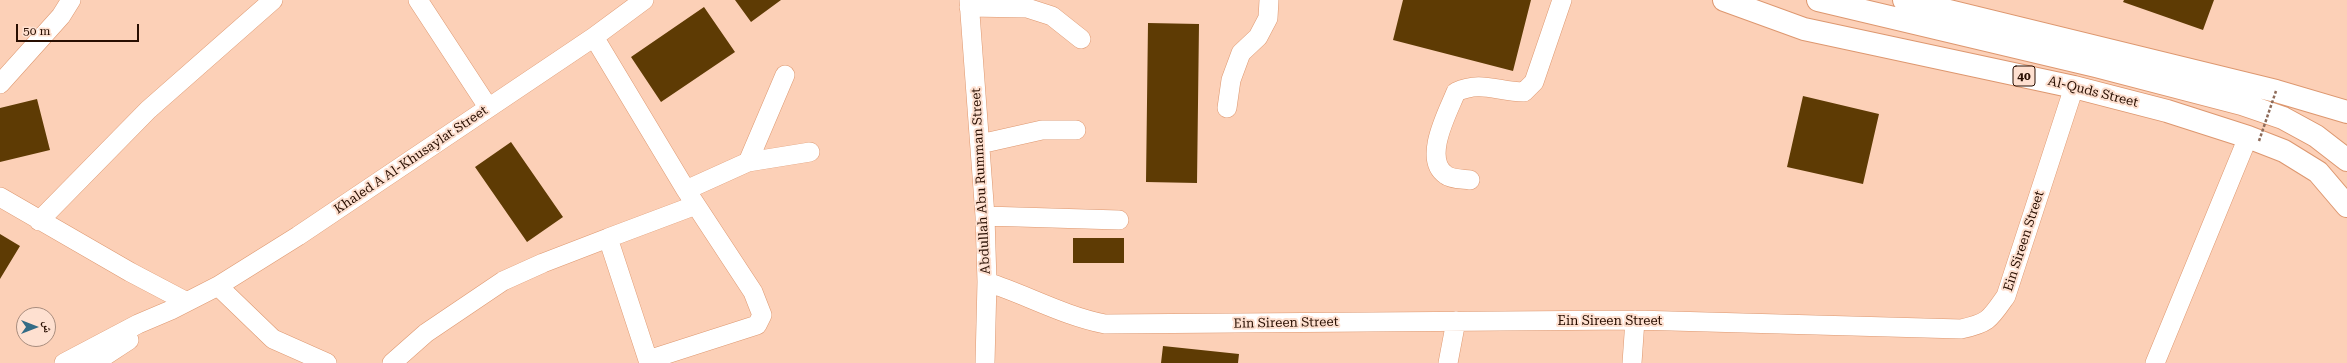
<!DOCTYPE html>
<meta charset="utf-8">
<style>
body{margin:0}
#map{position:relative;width:2347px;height:363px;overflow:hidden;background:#fcd0b7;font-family:"Roboto Serif","Noto Naskh Arabic",serif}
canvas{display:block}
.north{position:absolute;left:16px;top:307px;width:40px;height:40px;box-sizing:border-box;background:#fee0d0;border:1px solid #a88c7d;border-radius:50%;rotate:90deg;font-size:11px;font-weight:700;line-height:16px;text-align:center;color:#280e01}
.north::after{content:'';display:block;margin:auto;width:14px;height:18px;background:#346c86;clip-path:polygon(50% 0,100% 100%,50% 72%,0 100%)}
.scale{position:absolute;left:16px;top:24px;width:123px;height:18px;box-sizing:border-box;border:2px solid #280e01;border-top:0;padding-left:5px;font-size:12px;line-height:14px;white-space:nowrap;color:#280e01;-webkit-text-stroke:3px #fee0d0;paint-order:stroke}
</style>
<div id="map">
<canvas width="2347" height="363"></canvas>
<div class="north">ش</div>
<div class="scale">50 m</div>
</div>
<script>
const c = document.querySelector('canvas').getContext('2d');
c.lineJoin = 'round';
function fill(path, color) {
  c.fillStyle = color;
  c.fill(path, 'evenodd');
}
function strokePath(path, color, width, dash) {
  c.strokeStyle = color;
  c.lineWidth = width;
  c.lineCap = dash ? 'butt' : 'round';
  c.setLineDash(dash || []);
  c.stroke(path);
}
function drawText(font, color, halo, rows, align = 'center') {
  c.font = font + ' "Roboto Serif",serif';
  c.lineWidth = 4;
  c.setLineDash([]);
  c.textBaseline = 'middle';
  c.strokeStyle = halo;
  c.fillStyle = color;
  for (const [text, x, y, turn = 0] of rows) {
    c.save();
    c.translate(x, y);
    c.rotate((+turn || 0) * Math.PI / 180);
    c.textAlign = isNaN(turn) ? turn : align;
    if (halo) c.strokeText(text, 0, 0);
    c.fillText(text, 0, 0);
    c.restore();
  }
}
const building = new Path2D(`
 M 735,0 L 781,0 L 751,22 Z
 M 1403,0 L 1531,0 L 1513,71 L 1393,40 Z
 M 2124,0 L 2214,0 L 2203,30 L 2123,2 Z
 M 704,7 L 735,52 L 661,102 L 631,57 Z
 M 1148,23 L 1199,24 L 1197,183 L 1146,182 Z
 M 1803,96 L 1879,114 L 1863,184 L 1787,167 Z
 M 37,99 L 50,150 L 0,162 L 0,108 Z
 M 511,142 L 563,217 L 527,242 L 475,167 Z
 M 0,234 L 20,246 L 0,279 Z
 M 1073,238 L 1124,238 L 1124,263 L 1073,263 Z
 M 1163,346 L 1239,354 L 1238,363 L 1161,363 Z`);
const minor = new Path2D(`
 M 418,0 L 488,107
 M 969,0 L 985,216 L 987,282 L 985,363
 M 969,7 L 1027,8 L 1052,16 L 1081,39
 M 594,37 L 686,190 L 753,292 L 762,315 L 757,325 L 648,360
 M 0,84 L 61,16 L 71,0
 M 1227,108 L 1231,80 L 1241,53 L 1258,37 L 1268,18 L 1269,0
 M 980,144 L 1042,130 L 1076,130
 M 748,162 L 785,75
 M 1470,180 C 1463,179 1451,179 1446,175 C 1422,159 1448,112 1456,92 C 1481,80 1498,92 1524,92 L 1534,82 L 1562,0
 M 686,190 L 748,162 L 810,152
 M 0,197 L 130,272 L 187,302
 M 985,216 L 1119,220
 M 39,221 L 148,110 L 273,0
 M 608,238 L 696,205
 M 987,282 C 1027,295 1064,316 1105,324 L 1635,320 L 1961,329 C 1989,323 1990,319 2006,296 L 2074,87
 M 218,286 L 273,339 L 327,363
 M 64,363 L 138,324 L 171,310 L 218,286 L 298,236 L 594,37 L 644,0
 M 94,363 L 129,340
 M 392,363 L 426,333 L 503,281 L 543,263 L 608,238 L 649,363
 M 1448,363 L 1456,321
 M 1632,363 L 1635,320
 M 2155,363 L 2248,137`);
const highway = new Path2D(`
 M 1724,0 L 1804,29 L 2074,87 L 2167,111 L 2248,137 L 2284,151 L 2318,172 L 2347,206
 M 1818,0 L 2096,66 L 2242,104 L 2283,118 L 2316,136 L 2347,160
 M 1904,0 L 2276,91 L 2347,112`);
const pathBridge = new Path2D(`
 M 2259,141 L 2276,91`);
const shields = [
 [2024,76,22]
];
const shieldNames = [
 ["40",2024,76]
];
const streetNames = [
 ["Al-Quds Street",2093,92,14],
 ["Khaled A Al-Khusaylat Street",411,160,-34],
 ["Abdullah Abu Rumman Street",981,181,-93],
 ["Ein Sireen Street",2024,241,-72],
 ["Ein Sireen Street",1610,321],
 ["Ein Sireen Street",1286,323,-1]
];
fill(building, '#5e3b04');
strokePath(minor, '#dd976f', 20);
strokePath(highway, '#dd976f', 24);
strokePath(minor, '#fff', 19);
strokePath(highway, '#fff', 22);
strokePath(pathBridge, '#8e6b59', 2.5, [3, 2]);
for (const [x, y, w] of shields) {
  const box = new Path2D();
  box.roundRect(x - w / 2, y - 10, w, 20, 3);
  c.fillStyle = '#fee0d0';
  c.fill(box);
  strokePath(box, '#280e01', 1);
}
drawText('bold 12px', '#280e01', null, shieldNames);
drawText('13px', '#280e01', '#fee0d0', streetNames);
</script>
